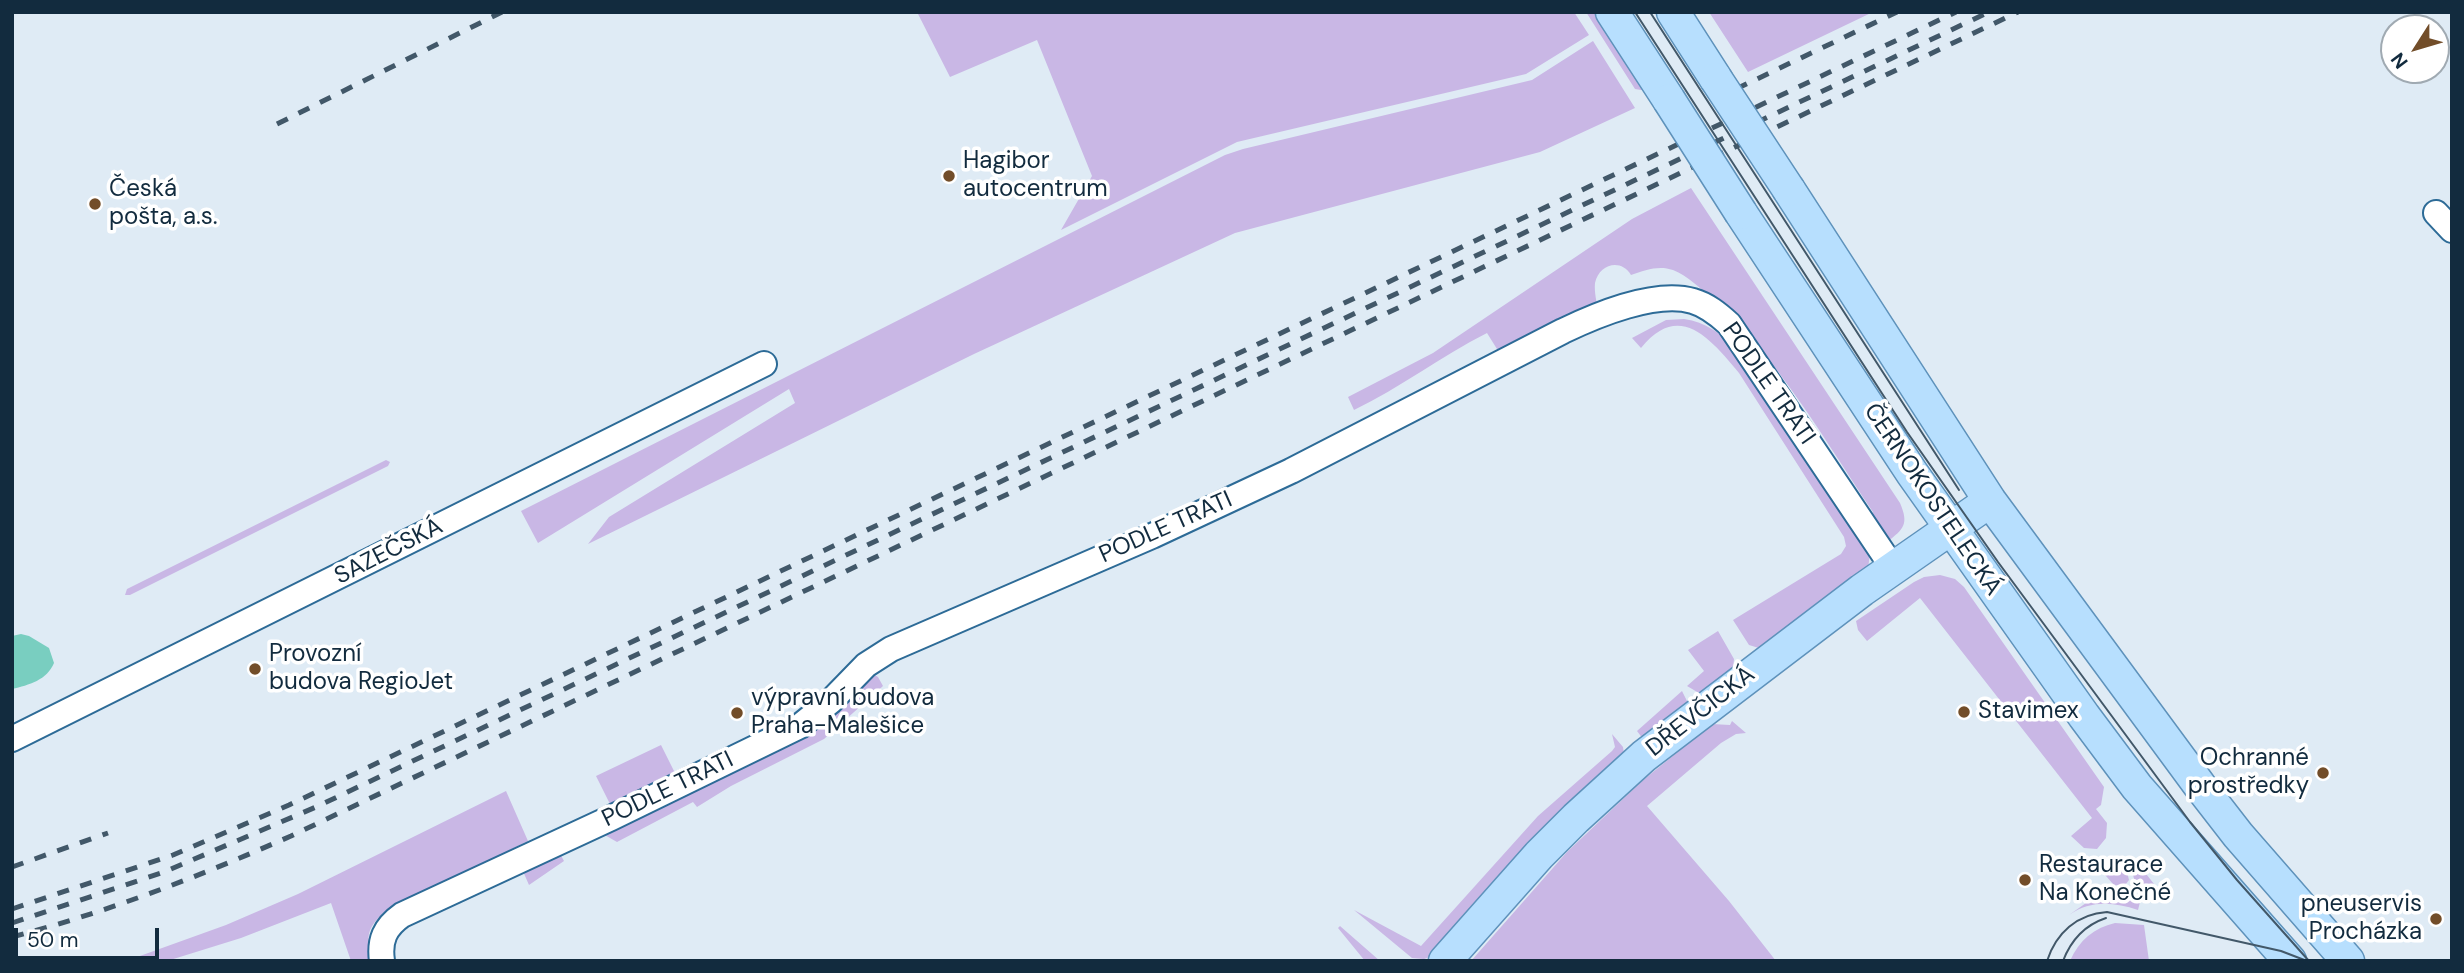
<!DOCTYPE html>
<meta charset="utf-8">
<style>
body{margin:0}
#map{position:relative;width:2464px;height:973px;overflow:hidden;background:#dfebf5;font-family:"DM Sans",sans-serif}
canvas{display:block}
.frame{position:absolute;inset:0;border:14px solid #122b3e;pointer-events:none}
.north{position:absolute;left:2380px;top:14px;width:70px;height:70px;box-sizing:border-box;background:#fff;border:2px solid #a0aab2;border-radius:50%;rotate:233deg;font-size:19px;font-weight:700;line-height:28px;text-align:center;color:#122b3e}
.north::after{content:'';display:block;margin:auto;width:24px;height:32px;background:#724d29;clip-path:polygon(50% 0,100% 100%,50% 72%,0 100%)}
.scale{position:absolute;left:14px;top:928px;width:145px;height:32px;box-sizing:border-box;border:4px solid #122b3e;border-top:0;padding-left:9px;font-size:21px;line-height:24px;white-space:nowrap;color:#122b3e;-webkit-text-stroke:5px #fff;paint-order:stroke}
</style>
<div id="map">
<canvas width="2464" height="973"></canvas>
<div class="frame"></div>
<div class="north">N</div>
<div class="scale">50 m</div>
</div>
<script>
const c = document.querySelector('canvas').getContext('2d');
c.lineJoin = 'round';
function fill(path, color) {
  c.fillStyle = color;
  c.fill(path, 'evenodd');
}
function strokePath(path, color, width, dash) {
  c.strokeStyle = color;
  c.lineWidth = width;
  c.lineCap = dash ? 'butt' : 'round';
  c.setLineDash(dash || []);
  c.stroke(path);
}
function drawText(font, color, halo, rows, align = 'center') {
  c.font = font + ' "DM Sans",sans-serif';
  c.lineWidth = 7;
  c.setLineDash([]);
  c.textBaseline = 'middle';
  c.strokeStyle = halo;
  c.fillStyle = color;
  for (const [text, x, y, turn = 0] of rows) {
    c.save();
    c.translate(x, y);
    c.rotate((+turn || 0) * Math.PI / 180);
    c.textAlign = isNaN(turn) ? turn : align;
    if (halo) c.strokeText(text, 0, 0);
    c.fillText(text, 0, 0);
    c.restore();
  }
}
const green = new Path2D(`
 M 917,12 L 1574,12 L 1589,35 L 1526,74 L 1237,142 L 1061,230 L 1092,176 L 1037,40 L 950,77 Z
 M 1586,12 L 1598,12 L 1646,87 L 1641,90 L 1635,89 Z
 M 1709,12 L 1873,12 L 1748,72 Z
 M 1593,41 L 1635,108 L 1540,152 L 1235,233 L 974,354 L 588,544 L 609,517 L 795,403 L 789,389 L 538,543 L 521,511 L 1225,155 L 1243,149 L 1532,80 Z
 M 1691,188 L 1900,503 C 1909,524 1904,529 1887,542 L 1870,517 L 1873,512 C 1824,439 1778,358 1712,299 C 1700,288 1688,276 1673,270 C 1659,265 1645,270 1631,275 C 1621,258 1599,264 1595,283 C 1594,292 1597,303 1598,311 L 1502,357 L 1487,333 C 1441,356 1400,388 1354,410 L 1348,397 L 1433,353 L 1632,219 Z
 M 1684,319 C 1706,322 1720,334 1737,347 L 1870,553 L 1868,569 L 1762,649 L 1749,645 L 1733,620 L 1841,554 L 1846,546 L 1844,537 L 1739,373 C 1710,338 1679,301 1641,348 L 1632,338 L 1666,320 Z
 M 386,460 L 390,462 L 388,466 L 130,595 L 125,595 L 127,589 Z
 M 1940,575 L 1955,579 L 1964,587 L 2104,787 L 2101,805 L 2096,809 L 2107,823 L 2106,838 L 2097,849 L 2084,848 L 2071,836 L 2092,818 L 1920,598 L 1867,641 L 1858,630 L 1856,621 L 1914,582 L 1924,577 Z
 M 1718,631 L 1734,659 L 1733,669 L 1704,693 L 1699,693 L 1687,686 L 1704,671 L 1688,650 Z
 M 873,674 L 878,677 L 883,686 L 824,739 L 731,786 L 697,807 L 693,802 L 617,842 L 603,834 Z
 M 1682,691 L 1688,703 L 1643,739 L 1637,731 Z
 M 1732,721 L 1746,733 L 1736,734 L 1721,743 L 1647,806 L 1729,901 L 1776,961 L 1471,961 L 1567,852 L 1642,781 L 1712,724 L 1730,725 Z
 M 1612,734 L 1623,747 L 1624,754 L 1430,957 L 1424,959 L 1412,958 L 1354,910 L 1421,946 L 1538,816 L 1612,751 L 1615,747 Z
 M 661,745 L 677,777 L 613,810 L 596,776 Z
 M 506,791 L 528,841 L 383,913 C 365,931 367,937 372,961 L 351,961 L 331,903 L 241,938 L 167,961 L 126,961 L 226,925 L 298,894 Z
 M 559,852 L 564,861 L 529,885 L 522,869 Z
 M 2118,860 L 2126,868 L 2129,880 L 2125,885 L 2115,885 L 2140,902 L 2138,910 C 2113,902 2091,900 2069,915 L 2113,884 L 2099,868 Z
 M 2132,865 L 2139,872 L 2143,870 L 2158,889 L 2148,895 C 2135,888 2133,879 2132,865 Z
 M 2115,923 L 2144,925 L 2149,961 L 2070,961 C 2079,940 2094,928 2115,923 Z
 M 1340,926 L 1380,961 L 1365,961 L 1338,928 Z`);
const water = new Path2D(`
 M 21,634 L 29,636 L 49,648 L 54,663 C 47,680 29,685 12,689 L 12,636 Z`);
const minor = new Path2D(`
 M 2436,213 L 2452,230
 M 12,739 L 764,364
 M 382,961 C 379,940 385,927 402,915 L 611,818 L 800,726 L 831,701 L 866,665 L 891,649 L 1152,536 L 1291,471 L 1563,331 C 1596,315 1656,290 1693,301 C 1707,305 1718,314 1729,324 L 1893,568`);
const major = new Path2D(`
 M 1612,12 L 1669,100
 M 1673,12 L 1716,79
 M 1789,190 L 1990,501 L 2200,786 L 2238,835 L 2348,961
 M 1741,213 L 1912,473 L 2084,716 L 2137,787 L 2290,961
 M 1445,961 L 1539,855 L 1576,818 L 1644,756 L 1862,590 L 1990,501`);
const tram = new Path2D(`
 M 1635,12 L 1907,432 L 1998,562 L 2190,822 L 2237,880 L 2309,961
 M 1650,12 L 1959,490
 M 2047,961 C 2056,933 2077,914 2107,912 L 2281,951 L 2307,961
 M 2063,961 C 2071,940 2085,925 2106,918`);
const rail = new Path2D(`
 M 1736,89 L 1897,12
 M 277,124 L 502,12
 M 12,867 L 108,833
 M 12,909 L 173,855 L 289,805 L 1956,12
 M 12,923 L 164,872 L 316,807 L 1989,12
 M 12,937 C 108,912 200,876 291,836 L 2018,12`);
const majorBridge = new Path2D(`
 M 1716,79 L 1789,190
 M 1669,100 L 1741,213`);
const markers = [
 [949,176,7,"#724d29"],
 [95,204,7,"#724d29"],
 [255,669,7,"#724d29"],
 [1964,712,7,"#724d29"],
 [737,713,7,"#724d29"],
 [2323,773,7,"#724d29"],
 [2025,880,7,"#724d29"],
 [2436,919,7,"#724d29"]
];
const poiNames = [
 ["Hagibor",963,162],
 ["autocentrum",963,190],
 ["Česká",109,190],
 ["pošta, a.s.",109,218],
 ["Provozní",269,655],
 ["budova RegioJet",269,683],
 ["výpravní budova",751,699],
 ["Praha-Malešice",751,727],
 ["Stavimex",1978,712],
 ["Ochranné",2309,759,"right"],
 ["prostředky",2309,787,"right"],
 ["Restaurace",2039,866],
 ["Na Konečné",2039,894],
 ["pneuservis",2422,905,"right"],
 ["Procházka",2422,933,"right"]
];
const streetNames = [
 ["PODLE TRATI",1768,384,55],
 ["ČERNOKOSTELECKÁ",1932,500,56],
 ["PODLE TRATI",1166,528,-24],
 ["SAZEČSKÁ",389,552,-27],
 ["DŘEVČICKÁ",1701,712,-38],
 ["PODLE TRATI",668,790,-26]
];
fill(green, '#c9b7e5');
fill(water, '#79cec0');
strokePath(minor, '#2d6b97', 28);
strokePath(major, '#5e92bb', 35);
strokePath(minor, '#fff', 24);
strokePath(major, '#b7dffe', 32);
strokePath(tram, '#425869', 2);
strokePath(rail, '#425869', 5, [12, 12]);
strokePath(majorBridge, '#5e92bb', 35, []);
strokePath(majorBridge, '#b7dffe', 32);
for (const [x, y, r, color] of markers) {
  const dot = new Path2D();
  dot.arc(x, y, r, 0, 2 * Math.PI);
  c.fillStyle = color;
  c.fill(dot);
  strokePath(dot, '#fff', 2.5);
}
drawText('24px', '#122b3e', '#fff', poiNames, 'left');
drawText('24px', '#122b3e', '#fff', streetNames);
</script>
